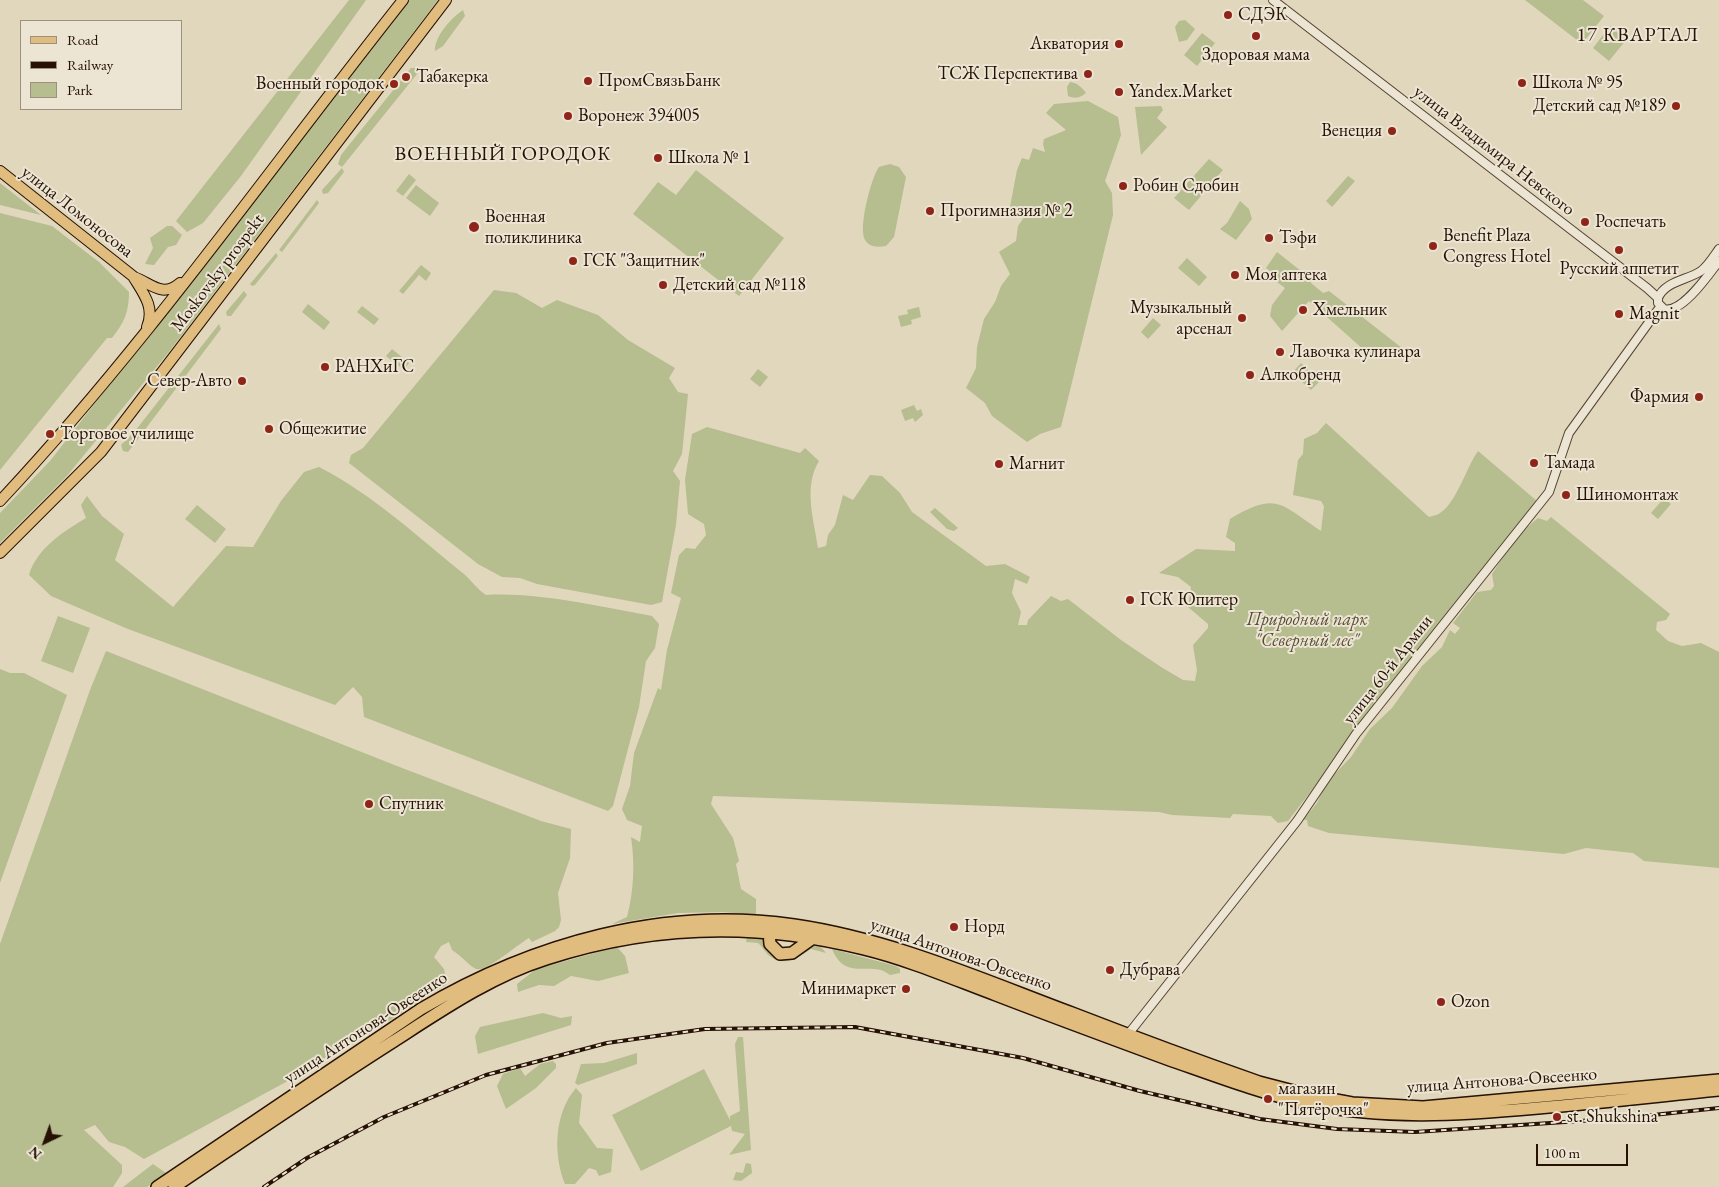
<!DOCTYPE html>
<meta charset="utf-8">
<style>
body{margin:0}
#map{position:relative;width:1719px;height:1187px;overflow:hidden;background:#e1d7bd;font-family:"EB Garamond",serif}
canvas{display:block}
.legend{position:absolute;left:20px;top:20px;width:162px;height:90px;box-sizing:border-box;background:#ece5d4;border:1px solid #9d9080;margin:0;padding:6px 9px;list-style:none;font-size:15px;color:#261103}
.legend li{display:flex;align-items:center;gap:10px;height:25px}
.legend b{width:25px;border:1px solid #9d9080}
.north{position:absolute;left:20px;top:1117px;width:50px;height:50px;-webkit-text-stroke:4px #ece5d4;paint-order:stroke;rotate:222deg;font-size:14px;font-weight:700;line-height:20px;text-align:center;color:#261103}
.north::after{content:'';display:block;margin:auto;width:18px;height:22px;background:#261103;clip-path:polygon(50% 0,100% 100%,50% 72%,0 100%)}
.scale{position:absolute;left:1536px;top:1144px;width:92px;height:22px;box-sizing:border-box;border:2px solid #261103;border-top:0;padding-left:6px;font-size:15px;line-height:18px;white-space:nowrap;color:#261103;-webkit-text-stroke:4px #ece5d4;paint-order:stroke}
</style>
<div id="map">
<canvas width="1719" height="1187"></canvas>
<ul class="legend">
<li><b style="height:6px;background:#e0bc7e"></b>Road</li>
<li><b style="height:6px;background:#261103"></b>Railway</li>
<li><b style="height:14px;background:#b6bd8f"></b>Park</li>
</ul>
<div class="north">N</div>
<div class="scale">100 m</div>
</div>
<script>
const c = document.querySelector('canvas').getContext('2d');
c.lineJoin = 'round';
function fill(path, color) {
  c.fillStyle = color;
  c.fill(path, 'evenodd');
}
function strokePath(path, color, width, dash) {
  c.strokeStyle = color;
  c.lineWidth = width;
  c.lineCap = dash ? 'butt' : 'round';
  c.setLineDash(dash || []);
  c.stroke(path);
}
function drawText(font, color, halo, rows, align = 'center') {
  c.font = font + ' "EB Garamond",serif';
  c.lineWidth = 4;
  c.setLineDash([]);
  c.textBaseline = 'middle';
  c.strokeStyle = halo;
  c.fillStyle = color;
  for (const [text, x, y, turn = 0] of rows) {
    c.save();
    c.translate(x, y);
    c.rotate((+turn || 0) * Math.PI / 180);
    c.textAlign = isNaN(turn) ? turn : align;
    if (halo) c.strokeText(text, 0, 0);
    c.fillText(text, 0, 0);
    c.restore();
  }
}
const green = new Path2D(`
 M 349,0 L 366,0 L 241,176 L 203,223 L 187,232 L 176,221 Z
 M 409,0 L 438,0 L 168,353 L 66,477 L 0,543 L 0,513 L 50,461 Z
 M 1525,0 L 1583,0 L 1604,16 L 1582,44 Z
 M 463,10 L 465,16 L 443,46 L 435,51 C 434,37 451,18 463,10 Z
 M 1185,20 L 1195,29 L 1187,40 L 1179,42 L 1175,27 L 1179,21 Z
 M 1610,26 L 1626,40 L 1609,61 L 1593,48 Z
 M 1202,33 L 1215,43 L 1197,66 L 1184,55 Z
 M 411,68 L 415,68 L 417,74 L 342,167 L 338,164 L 341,155 Z
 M 1070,82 C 1077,83 1082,87 1086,93 C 1080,98 1075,99 1068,96 L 1067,87 Z
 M 1088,101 L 1118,117 L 1121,135 L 1105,181 L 1112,193 L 1113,215 L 1061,427 L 1040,434 L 1027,442 L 992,416 L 985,403 L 966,388 L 976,368 L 977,347 L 984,319 L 995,302 L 1001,286 L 1010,274 L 999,252 L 1016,241 L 1018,226 L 1027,213 L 1022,206 L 1010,207 L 1017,170 L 1022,158 L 1029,160 L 1033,148 L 1045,152 L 1043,144 L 1044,139 L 1066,130 L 1046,113 L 1054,104 Z
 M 1161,106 L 1163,110 L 1157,118 L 1167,127 L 1141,155 L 1135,107 Z
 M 1209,159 L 1223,170 L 1189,210 L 1174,198 Z
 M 890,164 L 899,167 L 906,177 L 894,237 L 886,246 C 878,247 870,248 865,240 C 858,228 871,178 879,167 Z
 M 342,168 L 344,172 L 328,193 L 323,194 L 322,190 Z
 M 696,170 L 784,238 L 739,296 L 633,214 L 658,182 L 676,195 Z
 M 409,174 L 416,180 L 403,196 L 396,191 Z
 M 1348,176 L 1355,181 L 1332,207 L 1326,201 Z
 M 0,183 L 41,215 L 0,205 Z
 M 416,185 L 439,203 L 430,216 L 406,198 Z
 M 317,200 L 319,203 L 282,252 L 279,250 Z
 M 1240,201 L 1249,209 L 1252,219 L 1236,240 L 1220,229 L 1227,223 Z
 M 0,213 L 52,226 L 99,262 L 129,292 C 129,312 124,323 112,338 L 107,338 L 0,470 Z
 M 167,226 L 172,226 L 182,235 L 176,245 L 168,247 L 154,265 L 145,264 L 153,248 L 150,238 Z
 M 1277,252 L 1311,279 L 1311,283 L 1323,293 L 1329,291 L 1402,348 L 1390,357 L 1373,358 L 1309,301 L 1282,331 L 1270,316 L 1272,305 L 1285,288 L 1277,282 L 1279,278 L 1266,268 Z
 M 276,253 L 278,256 L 255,285 L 252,286 L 250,284 Z
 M 1187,258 L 1207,277 L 1199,286 L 1178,268 Z
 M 421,265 L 431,273 L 426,281 L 419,275 L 403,294 L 399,291 Z
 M 494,290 L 516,293 L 542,308 L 557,300 L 598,315 L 628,340 L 675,368 L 669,378 L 678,392 L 688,394 L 682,454 L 673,471 L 680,481 L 676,525 L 662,602 L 651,605 L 537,584 L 520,578 L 502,577 L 478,564 L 349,463 L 351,455 L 363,448 Z
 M 244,291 L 247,295 L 231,316 L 227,316 L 226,312 Z
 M 308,304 L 330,322 L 324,330 L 302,312 Z
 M 362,306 L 379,319 L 374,325 L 357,312 Z
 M 919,307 L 921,317 L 911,320 L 912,324 L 901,327 L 898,316 L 908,314 L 907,310 Z
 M 1153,318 L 1161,325 L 1148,339 L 1141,332 Z
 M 219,324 L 221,329 L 128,452 L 123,451 L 121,445 L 135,431 Z
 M 392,349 L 409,363 L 404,370 L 386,356 Z
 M 1301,363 L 1320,381 L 1311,390 L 1292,373 Z
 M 758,369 L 768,377 L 760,387 L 750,379 Z
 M 914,405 L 917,411 L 921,409 L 923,415 L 915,422 L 913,418 L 905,421 L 901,410 Z
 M 1326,423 L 1429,517 C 1432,516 1438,515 1440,513 C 1457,502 1466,468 1478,451 L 1537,501 L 1434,629 L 1435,631 L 1288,821 L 1278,823 L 1271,816 L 1233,814 L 1230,818 L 1172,815 L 1159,812 L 713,796 L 711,804 L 733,838 L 739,861 L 736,864 L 741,889 L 756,899 L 756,915 L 723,912 L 678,913 L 612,924 L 627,917 C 634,890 635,864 631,837 L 640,842 L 642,826 L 627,820 L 622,809 L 630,786 L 634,753 L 658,688 L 661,690 L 667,650 L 681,598 L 671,593 L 679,555 L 686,548 L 695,549 L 706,535 L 704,524 L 688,514 L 685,480 L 692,434 L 707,427 L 800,453 L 805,448 L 819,461 C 803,487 814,520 818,548 L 826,546 L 828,535 L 835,525 L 843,495 L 853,500 L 870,475 L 882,476 L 900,493 L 912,512 L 986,566 L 1005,564 L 1030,577 L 1027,584 L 1015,579 L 1012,593 L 1021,612 L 1018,625 L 1027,625 L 1028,620 L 1051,596 L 1061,601 L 1068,599 L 1121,640 L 1161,667 L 1183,680 L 1195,681 L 1197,670 L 1193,645 L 1208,628 L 1208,624 L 1188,607 L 1191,587 L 1178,577 L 1159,573 L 1196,549 L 1235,551 L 1235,543 L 1226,537 L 1230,519 C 1277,491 1280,504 1321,531 L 1324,506 L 1321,501 L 1293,495 L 1298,460 L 1303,454 L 1304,439 L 1317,433 Z
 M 319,467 C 372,494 418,537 464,574 C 472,581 477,589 486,595 C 539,592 600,607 652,616 L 659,624 L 655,648 L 646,661 L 639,707 L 613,806 L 608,811 L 364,717 L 362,697 L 353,687 L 335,705 L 128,629 L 51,596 L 29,575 C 37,548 63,532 86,518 L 81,505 L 87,496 L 102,516 L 124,534 L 115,560 L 173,607 L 226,546 L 253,547 L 281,501 L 304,472 Z
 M 1664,498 L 1671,504 L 1658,519 L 1651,513 Z
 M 197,505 L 226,529 L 215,543 L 185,519 Z
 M 935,508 L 958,528 L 954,531 L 947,529 L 930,512 Z
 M 1551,517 L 1670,614 L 1666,620 L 1657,622 L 1656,630 L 1668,641 L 1682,646 L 1701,643 L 1719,652 L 1719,868 L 1644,861 L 1633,853 L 1586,848 L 1564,854 L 1329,833 L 1308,826 L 1307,820 L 1303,820 L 1317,803 L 1326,783 L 1351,757 L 1370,729 L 1392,708 L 1422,666 L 1442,647 L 1450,630 L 1455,634 L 1460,628 L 1453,623 L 1477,592 L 1491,590 L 1494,586 L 1492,574 C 1505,554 1518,533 1538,518 L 1547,521 Z
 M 58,616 L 90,628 L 73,673 L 41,661 Z
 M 106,651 L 397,766 L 541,821 L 571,829 L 570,858 L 558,893 L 561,920 L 559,927 L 555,931 L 532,942 L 529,938 C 519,943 486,973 476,969 C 469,966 461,955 452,950 L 449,942 L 441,946 L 434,957 L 444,969 L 447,984 L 332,1057 L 144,1159 L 125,1147 L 109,1142 L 95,1125 L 84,1130 L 122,1165 L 122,1173 L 113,1187 L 0,1187 L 0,944 L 90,690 Z
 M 0,669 L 10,673 L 24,673 L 67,695 L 0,883 Z
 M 747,936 L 765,937 L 770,952 L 811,945 L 821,947 L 826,953 L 811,949 C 797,958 784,968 768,955 C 764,951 762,946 758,943 L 746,942 Z
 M 617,947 L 625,956 L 629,973 L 598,981 L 571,976 L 554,986 L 539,985 L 518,992 L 517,984 L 536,969 Z
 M 832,949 L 896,966 L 900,969 L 900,973 L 890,975 C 871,959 846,983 832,949 Z
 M 543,1013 L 561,1018 L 572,1016 L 571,1025 L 478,1054 L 475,1036 L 480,1027 Z
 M 738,1037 L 743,1037 L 751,1150 L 729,1155 L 745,1134 L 732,1131 L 731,1126 L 641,1171 L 612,1115 L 704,1069 L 730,1120 L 730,1116 L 740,1111 L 735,1044 Z
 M 637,1053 L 637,1064 L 578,1085 L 575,1083 L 581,1064 L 604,1063 Z
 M 553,1061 L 556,1064 L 556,1068 L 536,1088 L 506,1109 L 497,1086 L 503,1074 L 520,1068 L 525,1076 L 540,1064 Z
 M 576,1088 L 582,1095 L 579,1123 L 597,1148 L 613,1149 L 611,1172 L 599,1176 L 596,1170 L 589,1168 L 575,1184 L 565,1184 C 553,1155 554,1113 576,1088 Z
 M 746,1163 L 751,1164 L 752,1173 L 741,1181 L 733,1180 L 736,1172 L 743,1173 Z
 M 153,1164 L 166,1173 L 147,1187 L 123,1187 Z`);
const minor = new Path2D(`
 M 1273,0 L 1647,288 L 1658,298 L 1658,303 L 1664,309 C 1682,314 1709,274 1719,261
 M 1658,298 C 1665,281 1688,280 1701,271 C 1708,266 1714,256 1719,249
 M 1126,1037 L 1297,821 L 1356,734 L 1549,492 L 1569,433 L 1660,307`);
const major = new Path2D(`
 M 0,171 L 134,277 C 152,284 162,298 180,283
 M 134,278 C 144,294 155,308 147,327
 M 0,501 C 147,344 270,168 403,0
 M 0,553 L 101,452 L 446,0`);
const highway = new Path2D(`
 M 772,926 L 769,933 L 770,944 L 780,954 L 792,953 L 813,938
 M 157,1187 L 421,1009 C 533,943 664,906 794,925 C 891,939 981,979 1072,1013 C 1134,1037 1196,1060 1259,1082 L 1309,1095 L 1352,1103 L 1423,1107 L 1719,1080
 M 174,1187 C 247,1138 320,1088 394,1041 C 442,1010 492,976 546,959 C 650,925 758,922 864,949 C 909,960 953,979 996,995 C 1053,1017 1110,1038 1167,1059 C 1213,1075 1260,1093 1308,1104 C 1384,1120 1461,1115 1538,1108 C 1598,1103 1659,1096 1719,1090`);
const rail = new Path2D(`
 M 264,1187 L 307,1158 L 384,1117 L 486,1075 L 607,1043 L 705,1029 L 855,1027 L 1023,1058 L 1140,1091 L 1260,1119 L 1337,1129 L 1415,1132 L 1625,1118 L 1719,1108`);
const markers = [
 [1228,15,5,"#8f2418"],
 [1256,36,5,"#8f2418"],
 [1119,44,5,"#8f2418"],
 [1088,74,5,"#8f2418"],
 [406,77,5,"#8f2418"],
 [588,81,5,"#8f2418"],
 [1522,83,5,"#8f2418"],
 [394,84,5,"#8f2418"],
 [1119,92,5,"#8f2418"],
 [1676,106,5,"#8f2418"],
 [568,116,5,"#8f2418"],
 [1392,131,5,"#8f2418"],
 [658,158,5,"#8f2418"],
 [1123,186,5,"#8f2418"],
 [930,211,5,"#8f2418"],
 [1585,222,5,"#8f2418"],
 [474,227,6,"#8f2418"],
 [1269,238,5,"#8f2418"],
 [1433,246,5,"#8f2418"],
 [1619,250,5,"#8f2418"],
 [573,261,5,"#8f2418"],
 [1235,275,5,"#8f2418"],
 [663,285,5,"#8f2418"],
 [1303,310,5,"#8f2418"],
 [1619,314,5,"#8f2418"],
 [1242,318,5,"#8f2418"],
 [1280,352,5,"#8f2418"],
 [325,367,5,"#8f2418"],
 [1250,375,5,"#8f2418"],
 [242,381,5,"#8f2418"],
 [1699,397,5,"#8f2418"],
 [269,429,5,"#8f2418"],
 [50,434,5,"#8f2418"],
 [1534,463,5,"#8f2418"],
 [999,464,5,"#8f2418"],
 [1566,495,5,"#8f2418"],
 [1130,600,5,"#8f2418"],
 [369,804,5,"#8f2418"],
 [954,927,5,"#8f2418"],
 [1110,970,5,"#8f2418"],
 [906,989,5,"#8f2418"],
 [1441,1002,5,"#8f2418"],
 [1268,1099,5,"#8f2418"],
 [1557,1117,5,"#8f2418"]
];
const poiNames = [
 ["СДЭК",1238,15],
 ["Акватория",1109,44,"right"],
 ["Здоровая мама",1256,55,"center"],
 ["ТСЖ Перспектива",1078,74,"right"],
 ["Табакерка",416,77],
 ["ПромСвязьБанк",598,81],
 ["Школа № 95",1532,83],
 ["Военный городок",384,84,"right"],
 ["Yandex.Market",1129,92],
 ["Детский сад №189",1666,106,"right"],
 ["Воронеж 394005",578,116],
 ["Венеция",1382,131,"right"],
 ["Школа № 1",668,158],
 ["Робин Сдобин",1133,186],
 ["Прогимназия № 2",940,211],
 ["Военная",485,217],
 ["поликлиника",485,238],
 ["Роспечать",1595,222],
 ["Benefit Plaza",1443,236],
 ["Congress Hotel",1443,257],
 ["Тэфи",1279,238],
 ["ГСК \"Защитник\"",583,261],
 ["Русский аппетит",1619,269,"center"],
 ["Моя аптека",1245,275],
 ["Детский сад №118",673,285],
 ["Музыкальный",1232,308,"right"],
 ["арсенал",1232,329,"right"],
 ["Хмельник",1313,310],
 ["Magnit",1629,314],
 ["Лавочка кулинара",1290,352],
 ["РАНХиГС",335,367],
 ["Алкобренд",1260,375],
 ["Север-Авто",232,381,"right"],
 ["Фармия",1689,397,"right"],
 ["Общежитие",279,429],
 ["Торговое училище",60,434],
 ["Тамада",1544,463],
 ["Магнит",1009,464],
 ["Шиномонтаж",1576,495],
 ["ГСК Юпитер",1140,600],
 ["Спутник",379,804],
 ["Норд",964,927],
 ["Дубрава",1120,970],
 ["Минимаркет",896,989,"right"],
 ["Ozon",1451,1002],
 ["магазин",1278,1089],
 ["\"Пятёрочка\"",1278,1110],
 ["st. Shukshina",1567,1117]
];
const streetNames = [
 ["улица Владимира Невского",1494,151,38],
 ["улица Ломоносова",77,212,38],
 ["Moskovsky prospekt",218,273,-53],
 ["улица 60-й Армии",1388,670,-52],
 ["улица Антонова-Овсеенко",961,955,19],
 ["улица Антонова-Овсеенко",366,1028,-33],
 ["улица Антонова-Овсеенко",1502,1081,-4]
];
const parkNames = [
 ["Природный парк",1307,620],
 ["\"Северный лес\"",1307,641]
];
const quarterNames = [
 ["17 КВАРТАЛ",1638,36],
 ["ВОЕННЫЙ ГОРОДОК",503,155]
];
fill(green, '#b6bd8f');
strokePath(minor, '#554232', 10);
strokePath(major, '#261103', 12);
strokePath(highway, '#261103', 14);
strokePath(minor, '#ece5d4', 8);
strokePath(major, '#e0bc7e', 10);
strokePath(highway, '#e0bc7e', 11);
strokePath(rail, '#261103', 4);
strokePath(rail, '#ece5d4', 2, [5.5]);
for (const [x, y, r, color] of markers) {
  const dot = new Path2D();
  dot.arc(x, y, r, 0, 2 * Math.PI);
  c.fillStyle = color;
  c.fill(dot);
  strokePath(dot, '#ece5d4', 2);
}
drawText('18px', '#261103', '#ece5d4', poiNames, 'left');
drawText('18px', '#261103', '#ece5d4', streetNames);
drawText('italic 18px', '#584d34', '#ece5d4', parkNames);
c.letterSpacing = '1px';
drawText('20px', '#261103', '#ece5d4', quarterNames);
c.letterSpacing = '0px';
</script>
